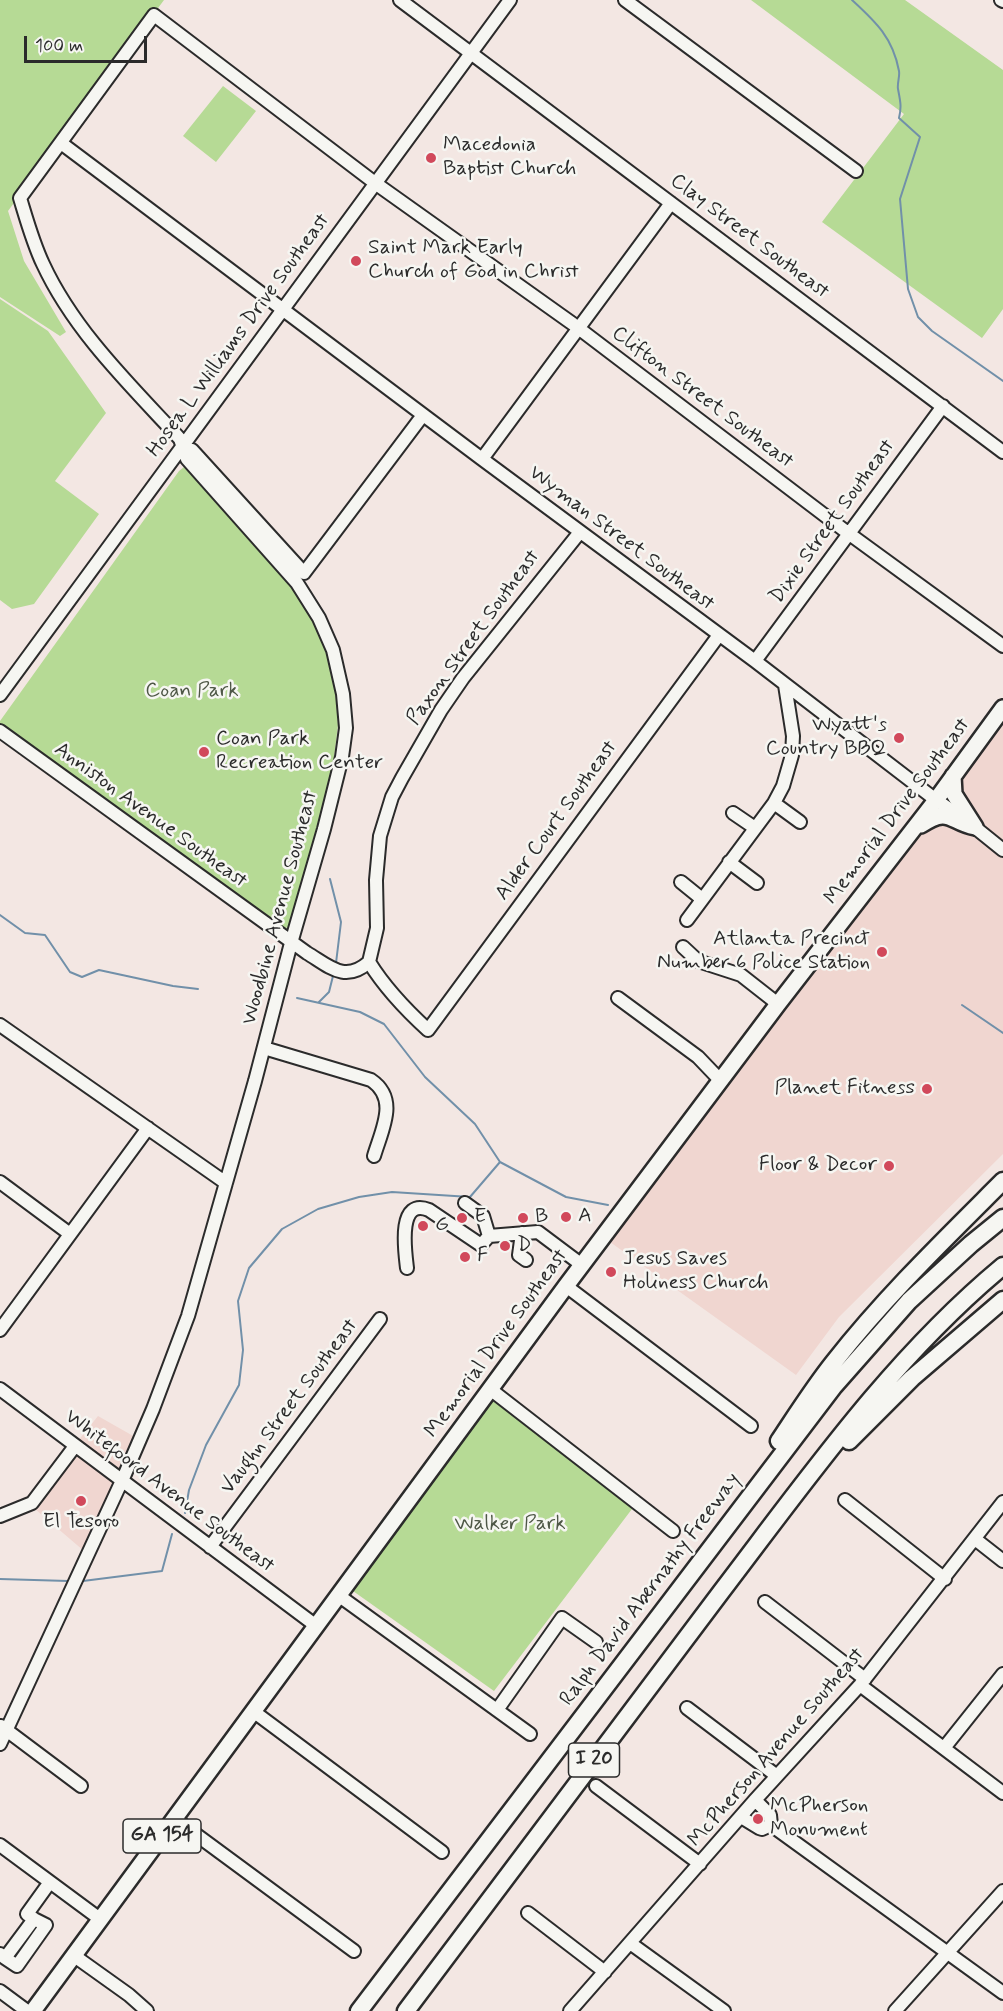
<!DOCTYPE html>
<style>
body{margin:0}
#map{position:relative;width:1003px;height:2011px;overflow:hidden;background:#f3e7e3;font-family:Mynerve,sans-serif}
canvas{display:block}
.scale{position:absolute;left:24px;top:36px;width:123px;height:27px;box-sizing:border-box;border:3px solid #2b2b2b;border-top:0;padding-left:8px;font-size:18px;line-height:21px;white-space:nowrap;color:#2b2b2b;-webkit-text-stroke:4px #f6f6f2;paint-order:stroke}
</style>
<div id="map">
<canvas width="1003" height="2011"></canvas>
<div class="scale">100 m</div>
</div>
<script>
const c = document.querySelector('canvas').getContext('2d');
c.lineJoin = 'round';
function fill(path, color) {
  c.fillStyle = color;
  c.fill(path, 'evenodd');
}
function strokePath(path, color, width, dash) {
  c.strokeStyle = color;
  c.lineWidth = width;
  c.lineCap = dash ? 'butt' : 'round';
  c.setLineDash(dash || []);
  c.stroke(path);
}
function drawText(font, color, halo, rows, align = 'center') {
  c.font = font + ' Mynerve,sans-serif';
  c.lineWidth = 5;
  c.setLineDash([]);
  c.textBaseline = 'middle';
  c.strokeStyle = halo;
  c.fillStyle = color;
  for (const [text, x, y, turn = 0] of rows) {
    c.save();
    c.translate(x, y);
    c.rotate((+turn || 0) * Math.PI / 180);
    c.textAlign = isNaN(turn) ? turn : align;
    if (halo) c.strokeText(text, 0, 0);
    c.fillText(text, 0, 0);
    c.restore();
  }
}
const built = new Path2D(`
 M 1003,701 L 1003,1154 L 839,1317 L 796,1375 L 603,1237 Z
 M 98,1416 L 142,1441 L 84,1551 L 28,1503 Z`);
const green = new Path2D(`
 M 0,0 L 164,0 L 8,211 L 24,261 L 66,332 L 60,336 L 0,297 Z
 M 751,0 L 905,0 L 1003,70 L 1003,309 L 982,338 L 822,222 L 904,114 Z
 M 223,86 L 256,111 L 216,162 L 183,136 Z
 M 0,299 L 48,331 L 106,413 L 55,481 L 99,514 L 34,604 L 12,609 L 0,600 Z
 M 184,467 L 297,594 L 314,620 L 325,646 L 334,675 L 338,725 L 333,766 L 290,927 L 281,929 L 0,727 L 0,721 L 179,471 Z
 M 493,1401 L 635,1505 L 494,1691 L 353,1591 Z`);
const stream = new Path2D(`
 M 852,0 C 876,22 893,38 899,71 C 900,77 897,83 898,89 C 900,100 902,106 899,118 L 920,137 L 900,199 L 908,289 L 918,317 L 932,331 L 1003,381
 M 330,879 L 341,922 L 336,963
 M 0,915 L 25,933 L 45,935 L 70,972 L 82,977 L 99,970 L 173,986 L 198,989
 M 297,998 L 360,1012 L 384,1024 L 425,1077 L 475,1124 L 500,1162 L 566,1197 L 608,1205
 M 319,1002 L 329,992 L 333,976
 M 962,1005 L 1003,1033
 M 185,1513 L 189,1490 L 206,1445 L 239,1385 L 243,1350 L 238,1301 L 249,1268 L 282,1229 L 318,1209 L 359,1197 L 392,1192 L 470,1197 L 500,1162
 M 0,1579 L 68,1581
 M 83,1581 L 162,1571 L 172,1534`);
const minor = new Path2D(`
 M 400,0 L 1003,452
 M 625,0 L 856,171
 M 1001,0 L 1003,1
 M 61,143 L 482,459 L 755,661 L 936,800 L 967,821 L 1003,850
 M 181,448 L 192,450 L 304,573 L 423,415
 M 482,459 L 671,203
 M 580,532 L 463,678 L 441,710 L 402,778 L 392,797 L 380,836 L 376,880 L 377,928 L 369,962 C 385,988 405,1009 428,1030 L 719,635
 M 755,661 L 943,406
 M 0,695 L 510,0
 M 0,731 L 307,953 C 330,967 345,983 369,962
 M 774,803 L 800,822
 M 733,813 L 755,828
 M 729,862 L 757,883
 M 681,882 L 702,899
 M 687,920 L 774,803 L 783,786 L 792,755 L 793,736 L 785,685
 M 683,947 L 698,961 L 741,975 L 778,1004
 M 618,998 L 698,1057 L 720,1080
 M 0,1025 L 226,1183
 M 264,1048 L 371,1080 C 399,1099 382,1129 374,1156
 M 0,1182 L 70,1234
 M 465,1203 L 483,1216 L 489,1236
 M 522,1233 L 519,1255 L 526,1260
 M 407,1268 C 405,1251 397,1197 429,1210 L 481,1245 L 489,1236 L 538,1232 L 582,1265
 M 566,1286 L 751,1426
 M 0,1330 L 148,1128
 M 0,1389 L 315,1625
 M 490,1389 L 673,1531
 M 845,1500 L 945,1579
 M 0,1516 L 32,1503 L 75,1446
 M 975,1539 L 1003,1561
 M 210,1547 L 380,1319
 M 338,1595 L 530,1734
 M 765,1602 L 865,1679
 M 860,1685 L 1003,1793
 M 687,1708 L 777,1776
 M 497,1710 L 562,1618 L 596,1642
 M 253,1711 L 442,1852
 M 1,1726 L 81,1786
 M 0,1744 L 125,1474 L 153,1409 L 188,1316 L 255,1081 L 291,943 L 324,829 L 342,757 L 346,728 L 343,694 L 333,650 L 319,618 L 297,583 L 187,459 L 180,439 C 130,385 74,331 43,264 C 33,243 27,221 20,198 L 154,15 L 375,183 L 573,324 L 844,530 L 1003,646
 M 944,1748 L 1003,1674
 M 596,1786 L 700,1864
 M 755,1800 L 770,1815 L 771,1825
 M 741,1817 L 759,1828 L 762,1829 L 771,1825
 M 175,1819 L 354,1951
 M 771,1825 L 1003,1993
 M 0,1845 L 100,1919
 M 528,1913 L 605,1972
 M 630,1943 L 724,2011
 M 0,1954 L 5,1958 L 34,1919 L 27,1914 L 50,1882
 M 73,1955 L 129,1995 L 147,2011
 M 5,1958 L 17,1966 L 46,1925 L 34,1919
 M 0,1991 L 27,2011
 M 570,2011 L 755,1800 L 860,1685 L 1003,1502
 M 895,2011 L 1003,1891`);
const major = new Path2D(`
 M 953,776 L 954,794 L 975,827
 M 921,825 C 950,806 949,822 975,827
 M 33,2011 L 566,1286 L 778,1004 L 936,800 L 1003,708`);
const highway = new Path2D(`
 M 779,1441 C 797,1414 814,1387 834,1362 C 885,1297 945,1239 1003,1181
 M 849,1441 L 912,1378 L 1003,1300
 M 359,2011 L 834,1386 L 909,1301 L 971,1244 L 1003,1218
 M 406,2011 C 511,1871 616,1732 721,1592 C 808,1478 892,1358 1003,1266`);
const markers = [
 [431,158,6,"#d1495b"],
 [356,261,6,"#d1495b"],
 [899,738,6,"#d1495b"],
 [204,752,6,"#d1495b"],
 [882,952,6,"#d1495b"],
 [927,1089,6,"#d1495b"],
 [889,1166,6,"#d1495b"],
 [566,1217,6,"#d1495b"],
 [462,1218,6,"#d1495b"],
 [523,1218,6,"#d1495b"],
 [423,1226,6,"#d1495b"],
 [505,1246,6,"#d1495b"],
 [465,1257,6,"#d1495b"],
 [611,1272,6,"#d1495b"],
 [81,1501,6,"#d1495b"],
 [758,1819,6,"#d1495b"]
];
const shields = [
 [594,1760,51],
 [162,1836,78]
];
const shieldNames = [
 ["I 20",594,1760],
 ["GA 154",162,1836]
];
const poiNames = [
 ["Macedonia",443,146],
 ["Baptist Church",443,170],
 ["Saint Mark Early",368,249],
 ["Church of God in Christ",368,273],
 ["Wyatt's",887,726,"right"],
 ["Country BBQ",887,750,"right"],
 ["Coan Park",216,740],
 ["Recreation Center",216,764],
 ["Atlanta Precinct",870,940,"right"],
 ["Number 6 Police Station",870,964,"right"],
 ["Planet Fitness",915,1089,"right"],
 ["Floor & Decor",877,1166,"right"],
 ["A",578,1217],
 ["E",474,1218],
 ["B",535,1218],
 ["G",435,1226],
 ["D",517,1246],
 ["F",477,1257],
 ["Jesus Saves",623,1260],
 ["Holiness Church",623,1284],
 ["El Tesoro",81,1523,"center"],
 ["McPherson",770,1807],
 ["Monument",770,1831]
];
const streetNames = [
 ["Clay Street Southeast",749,237,37],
 ["Hosea L Williams Drive Southeast",239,336,-54],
 ["Clifton Street Southeast",702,398,37],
 ["Dixie Street Southeast",833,522,-54],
 ["Wyman Street Southeast",621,539,37],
 ["Paxon Street Southeast",474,638,-54],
 ["Memorial Drive Southeast",898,812,-53],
 ["Anniston Avenue Southeast",150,816,36],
 ["Alder Court Southeast",557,821,-54],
 ["Woodbine Avenue Southeast",281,908,-75],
 ["Memorial Drive Southeast",497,1344,-54],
 ["Vaughn Street Southeast",290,1407,-53],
 ["Whitefoord Avenue Southeast",169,1492,37],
 ["Ralph David Abernathy Freeway",651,1590,-53],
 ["McPherson Avenue Southeast",777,1748,-49]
];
const parkNames = [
 ["Coan Park",192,692],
 ["Walker Park",510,1525]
];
fill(built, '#f0d6d0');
fill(green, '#b6da95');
strokePath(stream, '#7190a9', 2);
strokePath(minor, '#2b2b2b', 16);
strokePath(major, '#2b2b2b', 20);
strokePath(highway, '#2b2b2b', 21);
strokePath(minor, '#f6f6f2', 12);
strokePath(major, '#f6f6f2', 15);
strokePath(highway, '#f6f6f2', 16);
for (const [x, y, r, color] of markers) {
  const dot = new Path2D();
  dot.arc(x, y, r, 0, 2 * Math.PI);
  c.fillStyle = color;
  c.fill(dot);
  strokePath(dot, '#f6f6f2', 2);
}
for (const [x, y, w] of shields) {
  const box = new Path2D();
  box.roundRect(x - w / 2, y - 17, w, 34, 4.5);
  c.fillStyle = '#f6f6f2';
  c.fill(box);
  strokePath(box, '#2b2b2b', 1.5);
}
drawText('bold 20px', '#2b2b2b', null, shieldNames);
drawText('21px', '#2b2b2b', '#f6f6f2', poiNames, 'left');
drawText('21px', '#2b2b2b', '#f6f6f2', streetNames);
drawText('21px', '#4e5746', '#f6f6f2', parkNames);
</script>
